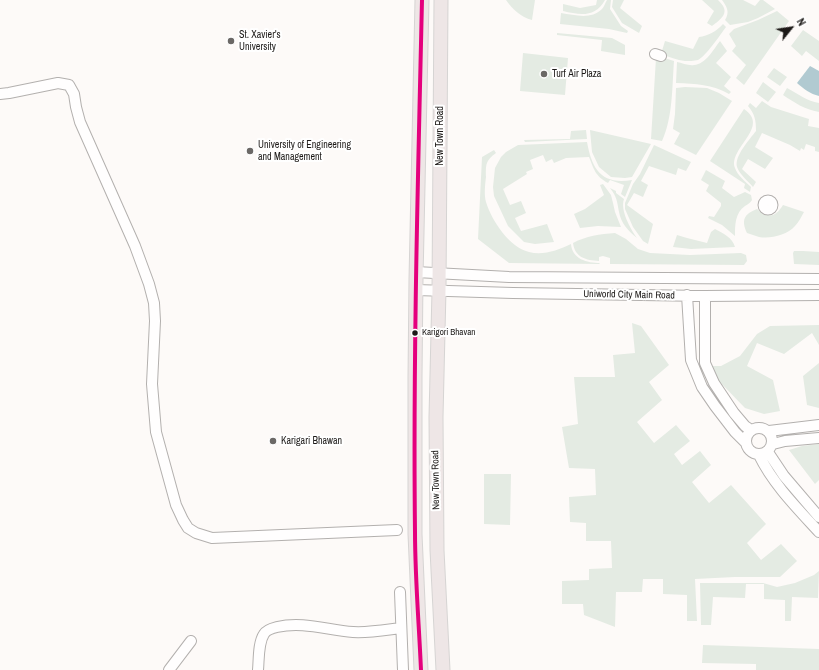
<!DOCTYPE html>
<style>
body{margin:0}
#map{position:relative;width:819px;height:670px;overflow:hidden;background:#fdfaf8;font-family:"Archivo Narrow",sans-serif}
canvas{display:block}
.north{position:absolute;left:771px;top:8px;width:40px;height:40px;-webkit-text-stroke:3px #fff;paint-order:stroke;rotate:60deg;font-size:11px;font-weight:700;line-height:16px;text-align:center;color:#1d1a18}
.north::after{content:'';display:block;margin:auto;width:14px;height:18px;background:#1d1a18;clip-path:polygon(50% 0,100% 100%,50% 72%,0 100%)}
</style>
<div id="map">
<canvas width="819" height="670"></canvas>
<div class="north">N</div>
</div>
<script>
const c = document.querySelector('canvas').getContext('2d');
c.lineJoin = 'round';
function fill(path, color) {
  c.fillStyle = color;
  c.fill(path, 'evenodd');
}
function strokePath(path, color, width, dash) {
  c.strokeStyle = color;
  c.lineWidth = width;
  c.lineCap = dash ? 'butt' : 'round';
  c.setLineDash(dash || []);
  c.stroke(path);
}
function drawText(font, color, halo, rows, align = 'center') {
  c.font = font + ' "Archivo Narrow",sans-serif';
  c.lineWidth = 4;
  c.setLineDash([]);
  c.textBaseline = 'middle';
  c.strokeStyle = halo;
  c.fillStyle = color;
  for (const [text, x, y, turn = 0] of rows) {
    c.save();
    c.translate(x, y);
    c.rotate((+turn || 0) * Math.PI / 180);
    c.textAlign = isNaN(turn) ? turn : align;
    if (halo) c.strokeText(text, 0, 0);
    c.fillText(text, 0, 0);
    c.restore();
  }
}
const green = new Path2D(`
 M 506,0 L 535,0 L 532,20 C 521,17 512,9 506,0 Z
 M 597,0 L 605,0 C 595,18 580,15 563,11 L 563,4 L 580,8 L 596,5 Z
 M 607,0 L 611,0 L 610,9 L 621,26 L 628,31 L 627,33 L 609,29 L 560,24 L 561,13 C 575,15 591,20 602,9 C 604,7 605,3 607,0 Z
 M 613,0 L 624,0 L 620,8 L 642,26 L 639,33 L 622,23 L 612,7 Z
 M 702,0 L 718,0 C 720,2 723,5 724,8 C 727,16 717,22 712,26 L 707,23 L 714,11 Z
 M 722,0 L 743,0 L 755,6 L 760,0 L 763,0 L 775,9 L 758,18 L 748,22 L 730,25 L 725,20 C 730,12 727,7 722,0 Z
 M 777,11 L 789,21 L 744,85 L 736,78 L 746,65 L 732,51 L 736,46 L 729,34 L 734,29 L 758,20 Z
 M 723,24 L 726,27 C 720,35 706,56 698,60 C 694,61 689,61 685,61 C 677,60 669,57 661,54 L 665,41 L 693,49 L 699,37 C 708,36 717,31 723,24 Z
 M 803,30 L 819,41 L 819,61 L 806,51 L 802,56 L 791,46 Z
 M 557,33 L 612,38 L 625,45 L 625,55 L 601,51 L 602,40 L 557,35 Z
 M 720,41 L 727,51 L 716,63 L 731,77 L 724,86 L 731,92 L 729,94 C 712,84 696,84 676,83 L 677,62 C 682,63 689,66 694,65 C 706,64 713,50 720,41 Z
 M 523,53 L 568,58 L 565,95 L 520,91 Z
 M 661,57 L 674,61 C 672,87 673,117 662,141 L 651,139 L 656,58 Z
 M 774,68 L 787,77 L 780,86 L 767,77 Z
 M 763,82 L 776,92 L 768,102 L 756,93 Z
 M 685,87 L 707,88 L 719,93 L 732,101 L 696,155 L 674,144 L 680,133 L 673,129 L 675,114 L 676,88 Z
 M 787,88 C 798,94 807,101 819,103 L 819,112 C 804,109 795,103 783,95 Z
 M 762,101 L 771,107 L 809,119 L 808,126 L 819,128 L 819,152 L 815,151 L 815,147 L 806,144 L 804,150 L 801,148 L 800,151 L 790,145 L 762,133 L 755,147 L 773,158 L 765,169 L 748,159 L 742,169 L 756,182 L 753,187 C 748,181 740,175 737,167 C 734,156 750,139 756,131 C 756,121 755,114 748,106 L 750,103 L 756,108 Z
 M 744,109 C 771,127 728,148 735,168 C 737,175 746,182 751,187 L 750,192 L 744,188 L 745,184 L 710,161 Z
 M 586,130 L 587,139 L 525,142 L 524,140 L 570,139 L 571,131 Z
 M 590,130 L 651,144 L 632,177 L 625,178 L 611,177 L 599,167 L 592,152 Z
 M 587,142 C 592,169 601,185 632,180 L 625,197 L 621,194 L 624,185 L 610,180 L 608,183 C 595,176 594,169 589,157 L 566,158 L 554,163 L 552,159 L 546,162 L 543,155 L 530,160 L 533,169 L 526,172 L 527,174 L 503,189 L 510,205 L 521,201 L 526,213 L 515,218 L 521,231 L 547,224 L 554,242 L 535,244 L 524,242 L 508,226 L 494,196 L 493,187 L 495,168 L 501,157 L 506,152 L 518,145 Z
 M 654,145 L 691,162 L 686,171 L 678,168 L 676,175 L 649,166 L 641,181 L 648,185 L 643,197 L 634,193 L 627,205 L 653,224 L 648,244 L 643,241 L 633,227 L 625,209 L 625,203 L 633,184 L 640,174 Z
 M 494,150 L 496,153 C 485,161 486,165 486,177 C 485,185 484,195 486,202 C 492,221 509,247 529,252 C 543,256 558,250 571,244 C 572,259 587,263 600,263 L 599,264 L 509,263 L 478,239 L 482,157 Z
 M 706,170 L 725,181 L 722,188 L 734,197 L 745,192 L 751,195 L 752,200 C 750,203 748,204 745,206 C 735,213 735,225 735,236 L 722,225 L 708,218 L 709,216 L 714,217 L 721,206 L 721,203 L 706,191 L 709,185 L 701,180 Z
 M 603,184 L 611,195 L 613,203 L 615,212 L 621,227 L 598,226 L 580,228 L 574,214 L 585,209 L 604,195 L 600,185 Z
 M 610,188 L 616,191 L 616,193 L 624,199 C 620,210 630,228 637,238 C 628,231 621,223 619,212 C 617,201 617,197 610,188 Z
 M 783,205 L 804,212 C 801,217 799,222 795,226 C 787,235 771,239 759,237 C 755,236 751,234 747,233 C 741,220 744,214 757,209 C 768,218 775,218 783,205 Z
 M 715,229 C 724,234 732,237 735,247 L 691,249 L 673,247 L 677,235 L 687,238 L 707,243 L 711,232 Z
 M 615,233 L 626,239 L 638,249 L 650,253 L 690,255 L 741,253 L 746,255 L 747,261 L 744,265 L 610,264 L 610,258 L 603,256 L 599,257 L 599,261 C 586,260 575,258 573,243 C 586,236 600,234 615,233 Z
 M 794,251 L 803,251 L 819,252 L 819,265 L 794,264 L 793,253 Z
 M 632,323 L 641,326 L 669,365 L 649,382 L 662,400 L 637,422 L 654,443 L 676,425 L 690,441 L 674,454 L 682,465 L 700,451 L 711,465 L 692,482 L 709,503 L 731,485 L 766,524 L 747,543 L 761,560 L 781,544 L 797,561 L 780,577 L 735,577 L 695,579 L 697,621 L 687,621 L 687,595 L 663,594 L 663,579 L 643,579 L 642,592 L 616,592 L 615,627 L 584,615 L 583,604 L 562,604 L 562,581 L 589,580 L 589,569 L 612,568 L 611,541 L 586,541 L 586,523 L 570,522 L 569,497 L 596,495 L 595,469 L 569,468 L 562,427 L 578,424 L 574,377 L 615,377 L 613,355 L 635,353 Z
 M 819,325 L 819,345 L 812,333 L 784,354 L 757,343 L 747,366 L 773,380 L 780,411 L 764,414 L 745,408 L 714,376 L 710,366 L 721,366 L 740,356 L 757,334 L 770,326 Z
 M 819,363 L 819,408 L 807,405 L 803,376 Z
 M 819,444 L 819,480 L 815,484 L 789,450 L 802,446 Z
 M 484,474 L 511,474 L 510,525 L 484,524 Z
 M 819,571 L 818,598 L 792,597 L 791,621 L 785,621 L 785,600 L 764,599 L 764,584 L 746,584 L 745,598 L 713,597 L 711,625 L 701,625 L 700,583 L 763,583 L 777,587 L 795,583 L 814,575 Z
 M 703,645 L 819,649 L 819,670 L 756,670 L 756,664 L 702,663 Z`);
const water = new Path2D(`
 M 810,66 L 819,71 L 819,96 C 810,94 804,89 797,83 Z`);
const minor = new Path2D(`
 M 655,54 L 661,56
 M 0,94 L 9,93 L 58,83 L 69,85 L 74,94 L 76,107 L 80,122 L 135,246 L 149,284 L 154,303 L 155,321 L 152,384 L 156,432 L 176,505 L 183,520 L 188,528 L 196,533 L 212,538 L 397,530
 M763.5 205a4.5 4.5 0 1 1 9 0a4.5 4.5 0 1 1-9 0Z
 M 416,272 L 509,277 L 819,279
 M 416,290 L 513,293 L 705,296 L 819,295
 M 687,295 L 691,360 L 702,387 L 715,406 L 735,432 L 746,443
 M 705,296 L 705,363 L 714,383 L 734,413 L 745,426 L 751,430
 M746 441a13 13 0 1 1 26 0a13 13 0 1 1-26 0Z
 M 769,431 L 819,425
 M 773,444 L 785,441 L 819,438
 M 768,452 L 784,476 L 819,517
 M 759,455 C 773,484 797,508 819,532
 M 400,592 L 403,670
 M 169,670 L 191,641
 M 258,670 C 259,660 258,643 264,634 C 266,630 273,628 277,627 C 303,621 327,630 353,632 C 369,633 385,630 401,628`);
const major = new Path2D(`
 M 441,0 L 439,290 L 436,417 L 437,550 L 443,670
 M 421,670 L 415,534 L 415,377 L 416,279 L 422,0`);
const bus1 = new Path2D(`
 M 421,670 C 419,624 415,578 415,532 C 413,355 418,177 422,0`);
const markers = [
 [231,41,4,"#6b6866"],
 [544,74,4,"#6b6866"],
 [250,151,4,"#6b6866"],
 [415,333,3.5,"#1d1a18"],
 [273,441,4,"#6b6866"]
];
const busNames = [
 ["Karigori Bhavan",422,333]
];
const poiNames = [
 ["St. Xavier's",239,35],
 ["University",239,47],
 ["Turf Air Plaza",552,74],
 ["University of Engineering",258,145],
 ["and Management",258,157],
 ["Karigari Bhawan",281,441]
];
const streetNames = [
 ["New Town Road",440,136,-90],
 ["Uniworld City Main Road",629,295,1],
 ["New Town Road",436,480,-91]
];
fill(green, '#e4ebe3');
fill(water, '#b1cad1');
strokePath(minor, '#b3b0ae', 12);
strokePath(major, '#d6d4d3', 15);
strokePath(minor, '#fffefe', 10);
strokePath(major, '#eee6e6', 13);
strokePath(bus1, '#e5007d', 4);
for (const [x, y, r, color] of markers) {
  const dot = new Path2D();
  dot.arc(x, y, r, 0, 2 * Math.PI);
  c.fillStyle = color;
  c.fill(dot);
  strokePath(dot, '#fff', 1.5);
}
drawText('9px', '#1d1a18', '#fff', busNames, 'left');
drawText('10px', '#1d1a18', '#fff', poiNames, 'left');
drawText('10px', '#1d1a18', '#fff', streetNames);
</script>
